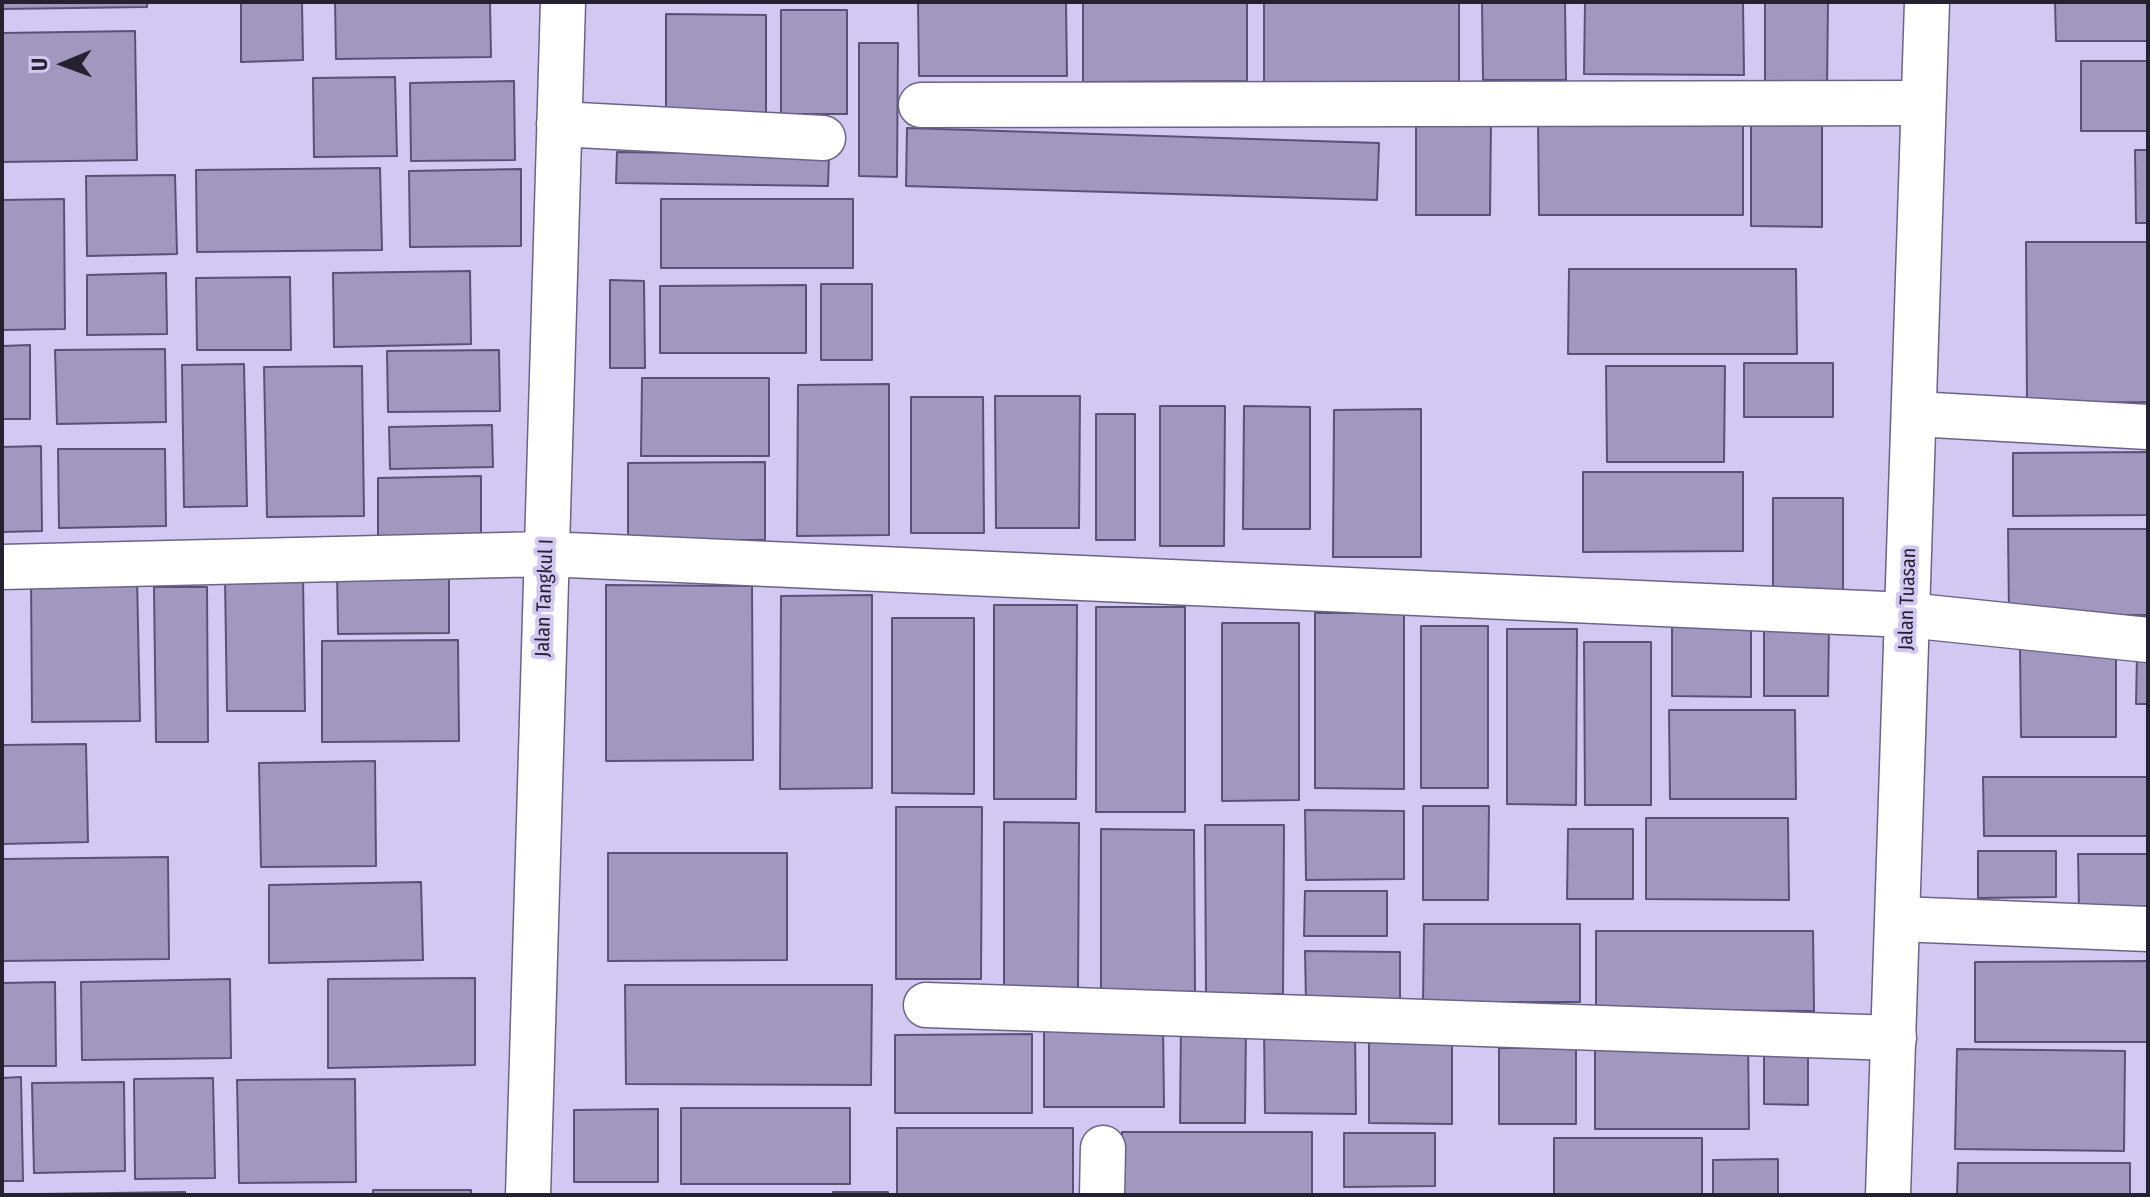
<!DOCTYPE html>
<style>
body{margin:0}
#map{position:relative;width:2150px;height:1197px;overflow:hidden;background:#d2c9f3;font-family:"Fira Sans Condensed",sans-serif}
canvas{display:block}
.frame{position:absolute;inset:0;border:4px solid #242130;pointer-events:none}
.north{position:absolute;left:24px;top:24px;width:80px;height:80px;-webkit-text-stroke:6px #d2c9f3;paint-order:stroke;rotate:269deg;font-size:22px;font-weight:700;line-height:32px;text-align:center;color:#242130}
.north::after{content:'';display:block;margin:auto;width:28px;height:36px;background:#242130;clip-path:polygon(50% 0,100% 100%,50% 72%,0 100%)}
</style>
<div id="map">
<canvas width="2150" height="1197"></canvas>
<div class="frame"></div>
<div class="north">U</div>
</div>
<script>
const c = document.querySelector('canvas').getContext('2d');
c.lineJoin = 'round';
function fill(path, color) {
  c.fillStyle = color;
  c.fill(path, 'evenodd');
}
function strokePath(path, color, width, dash) {
  c.strokeStyle = color;
  c.lineWidth = width;
  c.lineCap = dash ? 'butt' : 'round';
  c.setLineDash(dash || []);
  c.stroke(path);
}
function drawText(font, color, halo, rows, align = 'center') {
  c.font = font + ' "Fira Sans Condensed",sans-serif';
  c.lineWidth = 8;
  c.setLineDash([]);
  c.textBaseline = 'middle';
  c.strokeStyle = halo;
  c.fillStyle = color;
  for (const [text, x, y, turn = 0] of rows) {
    c.save();
    c.translate(x, y);
    c.rotate((+turn || 0) * Math.PI / 180);
    c.textAlign = isNaN(turn) ? turn : align;
    if (halo) c.strokeText(text, 0, 0);
    c.fillText(text, 0, 0);
    c.restore();
  }
}
const building = new Path2D(`
 M 2,2 L 147,2 L 147,7 L 2,9 Z
 M 241,2 L 302,2 L 303,60 L 241,62 Z
 M 335,2 L 490,2 L 491,57 L 336,59 Z
 M 918,2 L 1066,2 L 1067,76 L 919,76 Z
 M 1083,2 L 1247,2 L 1247,81 L 1083,82 Z
 M 1264,2 L 1459,2 L 1459,91 L 1264,90 Z
 M 1482,2 L 1565,2 L 1566,80 L 1483,80 Z
 M 1585,2 L 1743,2 L 1744,75 L 1584,74 Z
 M 1765,2 L 1828,2 L 1827,88 L 1765,88 Z
 M 2055,2 L 2148,2 L 2148,41 L 2056,41 Z
 M 781,10 L 847,10 L 847,114 L 781,114 Z
 M 666,14 L 766,15 L 766,115 L 666,116 Z
 M 135,31 L 137,160 L 2,162 L 2,33 Z
 M 859,43 L 898,43 L 897,177 L 859,176 Z
 M 2081,61 L 2148,61 L 2148,131 L 2081,131 Z
 M 395,77 L 397,156 L 314,157 L 313,78 Z
 M 514,81 L 515,160 L 411,161 L 410,83 Z
 M 1538,117 L 1743,118 L 1743,215 L 1539,215 Z
 M 1416,118 L 1491,118 L 1490,215 L 1416,215 Z
 M 1751,119 L 1822,119 L 1822,227 L 1751,226 Z
 M 907,128 L 1379,143 L 1377,200 L 906,186 Z
 M 2135,150 L 2148,150 L 2148,223 L 2136,223 Z
 M 617,152 L 829,155 L 828,186 L 616,183 Z
 M 380,168 L 382,250 L 197,252 L 196,170 Z
 M 521,169 L 521,246 L 410,247 L 409,171 Z
 M 175,175 L 177,254 L 87,256 L 86,176 Z
 M 64,199 L 65,329 L 2,330 L 2,200 Z
 M 661,199 L 853,199 L 853,268 L 661,268 Z
 M 2026,242 L 2148,242 L 2148,402 L 2027,403 Z
 M 1569,269 L 1796,269 L 1797,354 L 1568,354 Z
 M 470,271 L 471,344 L 334,347 L 333,273 Z
 M 166,273 L 167,334 L 87,335 L 87,275 Z
 M 290,277 L 291,350 L 197,350 L 196,278 Z
 M 610,280 L 644,281 L 645,368 L 610,368 Z
 M 821,284 L 872,284 L 872,360 L 821,360 Z
 M 806,285 L 806,353 L 660,353 L 660,286 Z
 M 30,345 L 30,419 L 2,419 L 2,346 Z
 M 165,349 L 166,422 L 57,424 L 55,350 Z
 M 499,350 L 500,411 L 388,412 L 387,351 Z
 M 1744,363 L 1833,363 L 1833,417 L 1744,417 Z
 M 244,364 L 247,506 L 184,507 L 182,365 Z
 M 362,366 L 364,516 L 267,517 L 264,367 Z
 M 1606,366 L 1725,366 L 1724,462 L 1607,462 Z
 M 642,378 L 769,378 L 769,456 L 641,456 Z
 M 889,384 L 889,535 L 797,536 L 798,385 Z
 M 995,396 L 1080,396 L 1079,528 L 996,528 Z
 M 911,397 L 983,397 L 984,533 L 911,533 Z
 M 1160,406 L 1225,406 L 1224,546 L 1160,546 Z
 M 1244,406 L 1310,407 L 1310,529 L 1243,529 Z
 M 1421,409 L 1421,557 L 1333,557 L 1334,410 Z
 M 1096,414 L 1135,414 L 1135,540 L 1096,540 Z
 M 492,425 L 493,467 L 390,469 L 389,427 Z
 M 41,446 L 42,531 L 2,532 L 2,447 Z
 M 58,449 L 165,449 L 166,526 L 59,528 Z
 M 2148,452 L 2148,515 L 2013,516 L 2013,453 Z
 M 765,462 L 765,540 L 628,540 L 628,463 Z
 M 1583,472 L 1743,472 L 1743,551 L 1583,552 Z
 M 481,476 L 481,547 L 378,549 L 378,478 Z
 M 1773,498 L 1843,498 L 1843,592 L 1773,593 Z
 M 2008,529 L 2148,529 L 2148,615 L 2009,615 Z
 M 449,568 L 449,633 L 338,634 L 337,569 Z
 M 137,577 L 140,721 L 32,722 L 31,578 Z
 M 303,577 L 305,711 L 227,711 L 225,578 Z
 M 606,585 L 752,586 L 753,760 L 606,761 Z
 M 154,587 L 207,587 L 208,742 L 156,742 Z
 M 872,595 L 872,788 L 780,789 L 781,596 Z
 M 994,605 L 1077,605 L 1076,799 L 994,799 Z
 M 1096,607 L 1185,607 L 1185,812 L 1096,812 Z
 M 1315,613 L 1404,613 L 1404,789 L 1315,788 Z
 M 892,618 L 974,618 L 974,794 L 892,793 Z
 M 1672,622 L 1751,622 L 1751,697 L 1672,696 Z
 M 1222,623 L 1299,623 L 1299,800 L 1222,801 Z
 M 1764,625 L 1829,625 L 1828,696 L 1764,696 Z
 M 1421,626 L 1488,626 L 1488,788 L 1421,788 Z
 M 1507,629 L 1577,629 L 1576,805 L 1507,804 Z
 M 458,640 L 459,741 L 322,742 L 322,641 Z
 M 1584,642 L 1651,642 L 1651,805 L 1585,805 Z
 M 2020,648 L 2116,648 L 2116,737 L 2021,737 Z
 M 2148,654 L 2148,704 L 2136,704 L 2137,655 Z
 M 1669,710 L 1795,710 L 1796,799 L 1670,799 Z
 M 86,744 L 88,842 L 2,844 L 2,745 Z
 M 375,761 L 376,866 L 261,867 L 259,763 Z
 M 1983,777 L 2148,777 L 2148,836 L 1984,836 Z
 M 1423,806 L 1489,806 L 1488,900 L 1423,900 Z
 M 896,807 L 982,807 L 981,979 L 896,979 Z
 M 1305,810 L 1404,811 L 1404,879 L 1306,880 Z
 M 1646,818 L 1788,818 L 1789,900 L 1646,899 Z
 M 1004,822 L 1079,823 L 1078,991 L 1004,991 Z
 M 1205,825 L 1284,825 L 1283,994 L 1206,994 Z
 M 1101,829 L 1194,830 L 1195,992 L 1101,991 Z
 M 1568,829 L 1633,829 L 1633,899 L 1567,899 Z
 M 1978,851 L 2056,851 L 2056,897 L 1978,898 Z
 M 608,853 L 787,853 L 787,960 L 608,961 Z
 M 2078,854 L 2148,854 L 2148,911 L 2079,911 Z
 M 168,857 L 169,959 L 2,961 L 2,859 Z
 M 421,882 L 423,960 L 269,963 L 269,885 Z
 M 1305,891 L 1387,891 L 1387,936 L 1304,936 Z
 M 1424,924 L 1580,924 L 1580,1002 L 1423,1002 Z
 M 1596,931 L 1813,931 L 1814,1011 L 1596,1010 Z
 M 1305,951 L 1400,952 L 1400,1004 L 1306,1003 Z
 M 2148,961 L 2148,1042 L 1975,1042 L 1975,962 Z
 M 475,978 L 475,1065 L 328,1068 L 328,979 Z
 M 230,979 L 231,1058 L 82,1060 L 81,982 Z
 M 55,982 L 56,1066 L 2,1066 L 2,983 Z
 M 625,985 L 872,985 L 871,1085 L 626,1084 Z
 M 1181,1022 L 1246,1022 L 1245,1123 L 1180,1123 Z
 M 1163,1025 L 1164,1107 L 1044,1107 L 1044,1026 Z
 M 1264,1028 L 1355,1029 L 1356,1114 L 1265,1113 Z
 M 1032,1034 L 1032,1113 L 895,1113 L 895,1035 Z
 M 1369,1034 L 1452,1034 L 1452,1124 L 1369,1123 Z
 M 1748,1038 L 1749,1129 L 1595,1129 L 1595,1039 Z
 M 1764,1047 L 1808,1047 L 1808,1105 L 1764,1104 Z
 M 1499,1048 L 1576,1048 L 1576,1124 L 1499,1124 Z
 M 1957,1049 L 2125,1051 L 2124,1151 L 1955,1149 Z
 M 21,1077 L 23,1181 L 2,1181 L 2,1078 Z
 M 213,1078 L 215,1178 L 135,1179 L 134,1079 Z
 M 355,1079 L 356,1182 L 239,1183 L 237,1080 Z
 M 124,1082 L 125,1171 L 34,1173 L 32,1083 Z
 M 681,1108 L 850,1108 L 850,1184 L 681,1184 Z
 M 658,1109 L 658,1182 L 574,1182 L 574,1110 Z
 M 897,1128 L 1073,1128 L 1073,1195 L 897,1195 Z
 M 1122,1132 L 1312,1132 L 1312,1195 L 1122,1195 Z
 M 1344,1133 L 1435,1133 L 1435,1186 L 1344,1187 Z
 M 1554,1138 L 1702,1138 L 1702,1195 L 1554,1195 Z
 M 1778,1159 L 1778,1195 L 1713,1195 L 1713,1160 Z
 M 1958,1163 L 2130,1163 L 2130,1195 L 1957,1195 Z
 M 373,1190 L 471,1190 L 471,1195 L 373,1195 Z
 M 185,1192 L 185,1195 L 39,1195 L 39,1194 Z
 M 833,1192 L 888,1192 L 888,1195 L 833,1195 Z`);
const street = new Path2D(`
 M 921,105 L 1923,103
 M 559,124 L 823,138
 M 1915,414 L 2148,427
 M 2,567 L 546,554 L 1907,615 L 2148,640
 M 1899,919 L 2148,929
 M 926,1005 L 1894,1038
 M 528,1195 L 563,2
 M 1102,1195 L 1103,1148`);
const secondary = new Path2D(`
 M 1888,1195 L 1927,2`);
const streetNames = [
 ["Jalan Tangkul I",545,598,-88],
 ["Jalan Tuasan",1908,599,-88]
];
fill(building, '#a198c0');
strokePath(building, '#5a5276', 2);
strokePath(street, '#6c6388', 47);
strokePath(secondary, '#6c6388', 47);
strokePath(street, '#fff', 44);
strokePath(secondary, '#fff', 44);
drawText('20px', '#242130', '#d2c9f3', streetNames);
</script>
